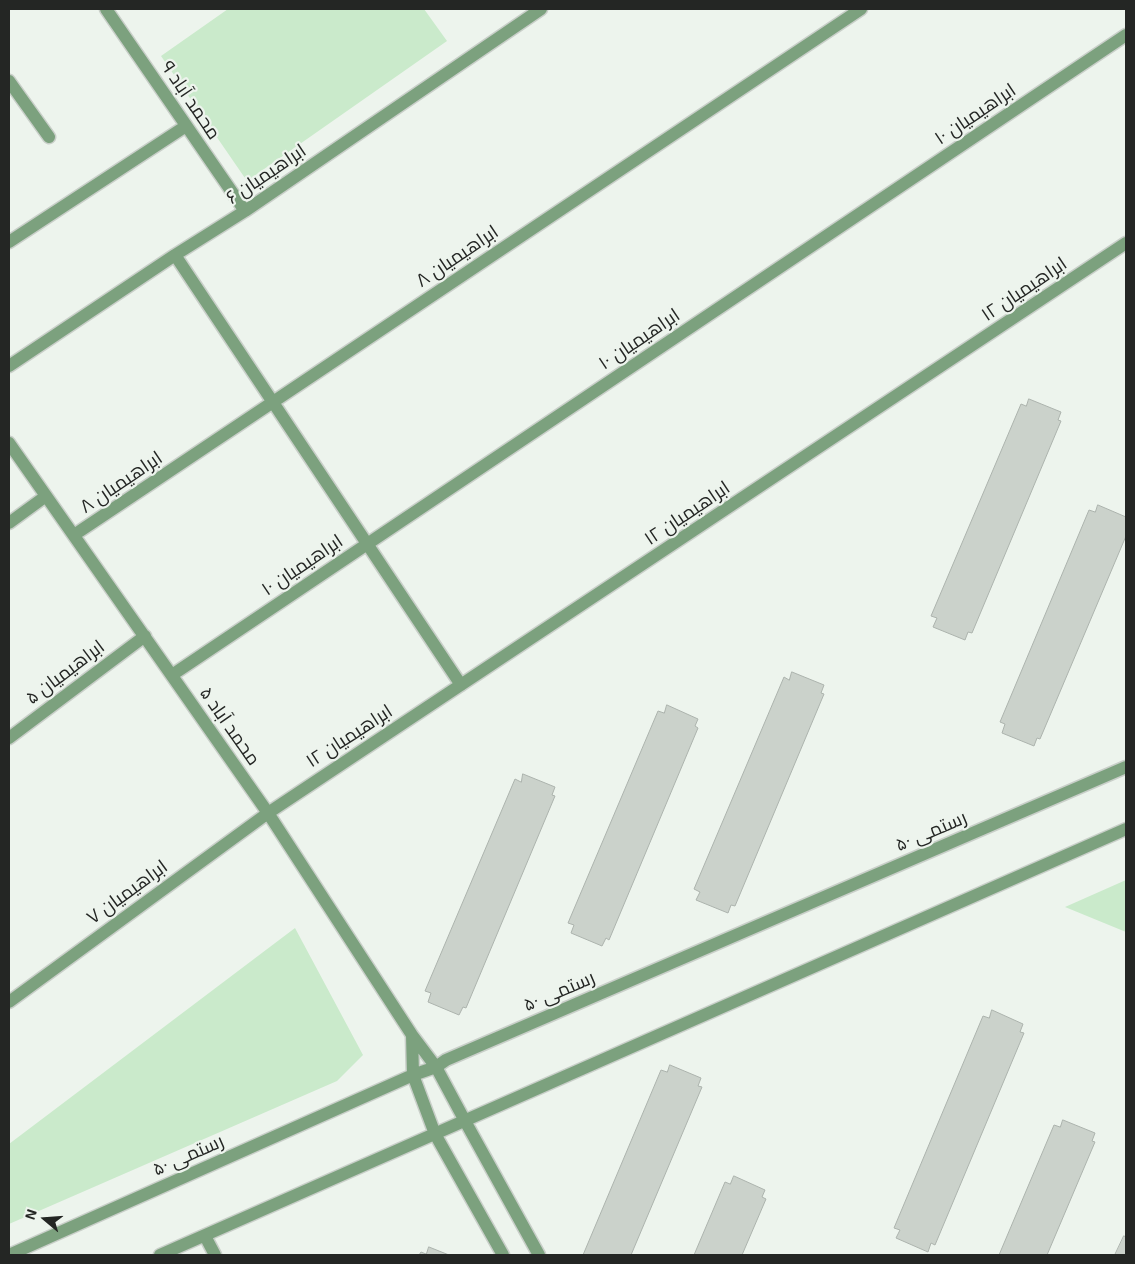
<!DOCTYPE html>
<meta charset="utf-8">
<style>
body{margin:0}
#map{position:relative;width:1135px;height:1264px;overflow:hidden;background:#edf4ed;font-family:"Exo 2",sans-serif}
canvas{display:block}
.frame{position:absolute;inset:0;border:10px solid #242624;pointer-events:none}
.north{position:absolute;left:20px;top:1194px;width:50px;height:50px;-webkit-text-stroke:4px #edf4ed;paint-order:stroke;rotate:288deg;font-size:14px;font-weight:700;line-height:20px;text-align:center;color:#242624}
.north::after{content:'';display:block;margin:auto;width:18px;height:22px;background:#242624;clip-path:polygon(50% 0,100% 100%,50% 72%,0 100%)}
</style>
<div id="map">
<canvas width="1135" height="1264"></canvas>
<div class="frame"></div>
<div class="north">N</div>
</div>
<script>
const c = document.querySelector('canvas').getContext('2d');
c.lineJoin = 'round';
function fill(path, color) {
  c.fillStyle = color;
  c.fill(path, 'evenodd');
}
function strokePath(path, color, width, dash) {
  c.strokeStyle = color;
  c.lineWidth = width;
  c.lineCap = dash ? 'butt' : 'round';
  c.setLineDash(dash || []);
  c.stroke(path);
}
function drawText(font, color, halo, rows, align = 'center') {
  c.font = font + ' "Exo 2",Cairo,sans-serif';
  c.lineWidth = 4.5;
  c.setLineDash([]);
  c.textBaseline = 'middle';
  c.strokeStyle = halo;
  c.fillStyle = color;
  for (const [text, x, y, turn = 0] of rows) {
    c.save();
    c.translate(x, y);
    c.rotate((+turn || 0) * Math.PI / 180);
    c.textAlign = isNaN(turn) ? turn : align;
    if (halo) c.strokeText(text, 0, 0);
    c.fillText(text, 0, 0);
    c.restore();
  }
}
const green = new Path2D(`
 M 228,9 L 424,9 L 447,41 L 247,181 L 161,56 Z
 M 1126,880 L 1126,932 L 1065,907 Z
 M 295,928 L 363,1055 L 337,1081 L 9,1224 L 9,1144 Z`);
const building = new Path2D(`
 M 1029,399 L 1061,412 L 1058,420 L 1061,421 L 972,633 L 968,632 L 965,640 L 933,627 L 937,618 L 931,616 L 1021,404 L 1026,406 Z
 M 1098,505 L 1126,517 L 1126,536 L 1040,739 L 1037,738 L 1034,746 L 1002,733 L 1005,724 L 1000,722 L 1089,510 L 1095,512 Z
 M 792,672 L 824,685 L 821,693 L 824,694 L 735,906 L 731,905 L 728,913 L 696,900 L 700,892 L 694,889 L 784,677 L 789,680 Z
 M 667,705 L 698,719 L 695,726 L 698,728 L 609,940 L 606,938 L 602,946 L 571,933 L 574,925 L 568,923 L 658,711 L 664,713 Z
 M 523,774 L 555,787 L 552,795 L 555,796 L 466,1008 L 463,1007 L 459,1015 L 428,1002 L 431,993 L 425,991 L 515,779 L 521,782 Z
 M 992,1010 L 1023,1024 L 1020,1032 L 1024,1033 L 935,1245 L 931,1243 L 928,1252 L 896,1238 L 900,1230 L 894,1228 L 983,1016 L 989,1018 Z
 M 670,1065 L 701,1078 L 698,1086 L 702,1087 L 631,1255 L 583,1255 L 661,1070 L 667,1072 Z
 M 1063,1120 L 1095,1133 L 1092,1141 L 1095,1142 L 1047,1255 L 999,1255 L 1054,1125 L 1060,1127 Z
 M 734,1176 L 765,1190 L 762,1197 L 766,1199 L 742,1255 L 694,1255 L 725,1182 L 730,1184 Z
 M 1124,1236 L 1126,1237 L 1126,1255 L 1115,1255 Z
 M 429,1247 L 449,1255 L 419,1255 L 421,1252 L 426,1254 Z`);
const minor = new Path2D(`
 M 106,9 L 245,211
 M 9,81 L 49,137
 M 9,242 L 186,126
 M 175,255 L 461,685
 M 9,366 L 175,255 L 245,211 L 541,9
 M 9,443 L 268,813 L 412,1035 L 436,1067 L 465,1121 L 539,1255
 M 9,523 L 46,496
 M 74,535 L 861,9
 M 172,675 L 1126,35
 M 9,738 L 145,636
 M 9,1002 L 268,813 L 1126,243
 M 412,1035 L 413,1075 L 435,1134 L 503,1255
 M 205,1236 L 215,1255
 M 9,1255 L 413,1075 L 436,1067 L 446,1060 L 1126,767
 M 160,1255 L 1126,829`);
const streetNames = [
 ["محمد آباد ۹",191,100,56],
 ["ابراهیمیان ۱۰",975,114,-34],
 ["ابراهیمیان ۶",266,174,-34],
 ["ابراهیمیان ۸",457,256,-34],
 ["ابراهیمیان ۱۲",1024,289,-34],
 ["ابراهیمیان ۱۰",639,339,-34],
 ["ابراهیمیان ۸",121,482,-34],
 ["ابراهیمیان ۱۲",687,513,-34],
 ["ابراهیمیان ۱۰",302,565,-34],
 ["ابراهیمیان ۵",65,672,-37],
 ["محمد آباد ۵",230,726,55],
 ["ابراهیمیان ۱۲",349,736,-33],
 ["رستمی ۵۰",931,831,-23],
 ["ابراهیمیان ۷",127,892,-36],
 ["رستمی ۵۰",559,991,-23],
 ["رستمی ۵۰",188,1155,-24]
];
fill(green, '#caeacb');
fill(building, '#cbd2cb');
strokePath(building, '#acb3ad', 1);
strokePath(minor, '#c9cfc9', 15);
strokePath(minor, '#7ca17e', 12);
drawText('19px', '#242624', '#edf4ed', streetNames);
</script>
